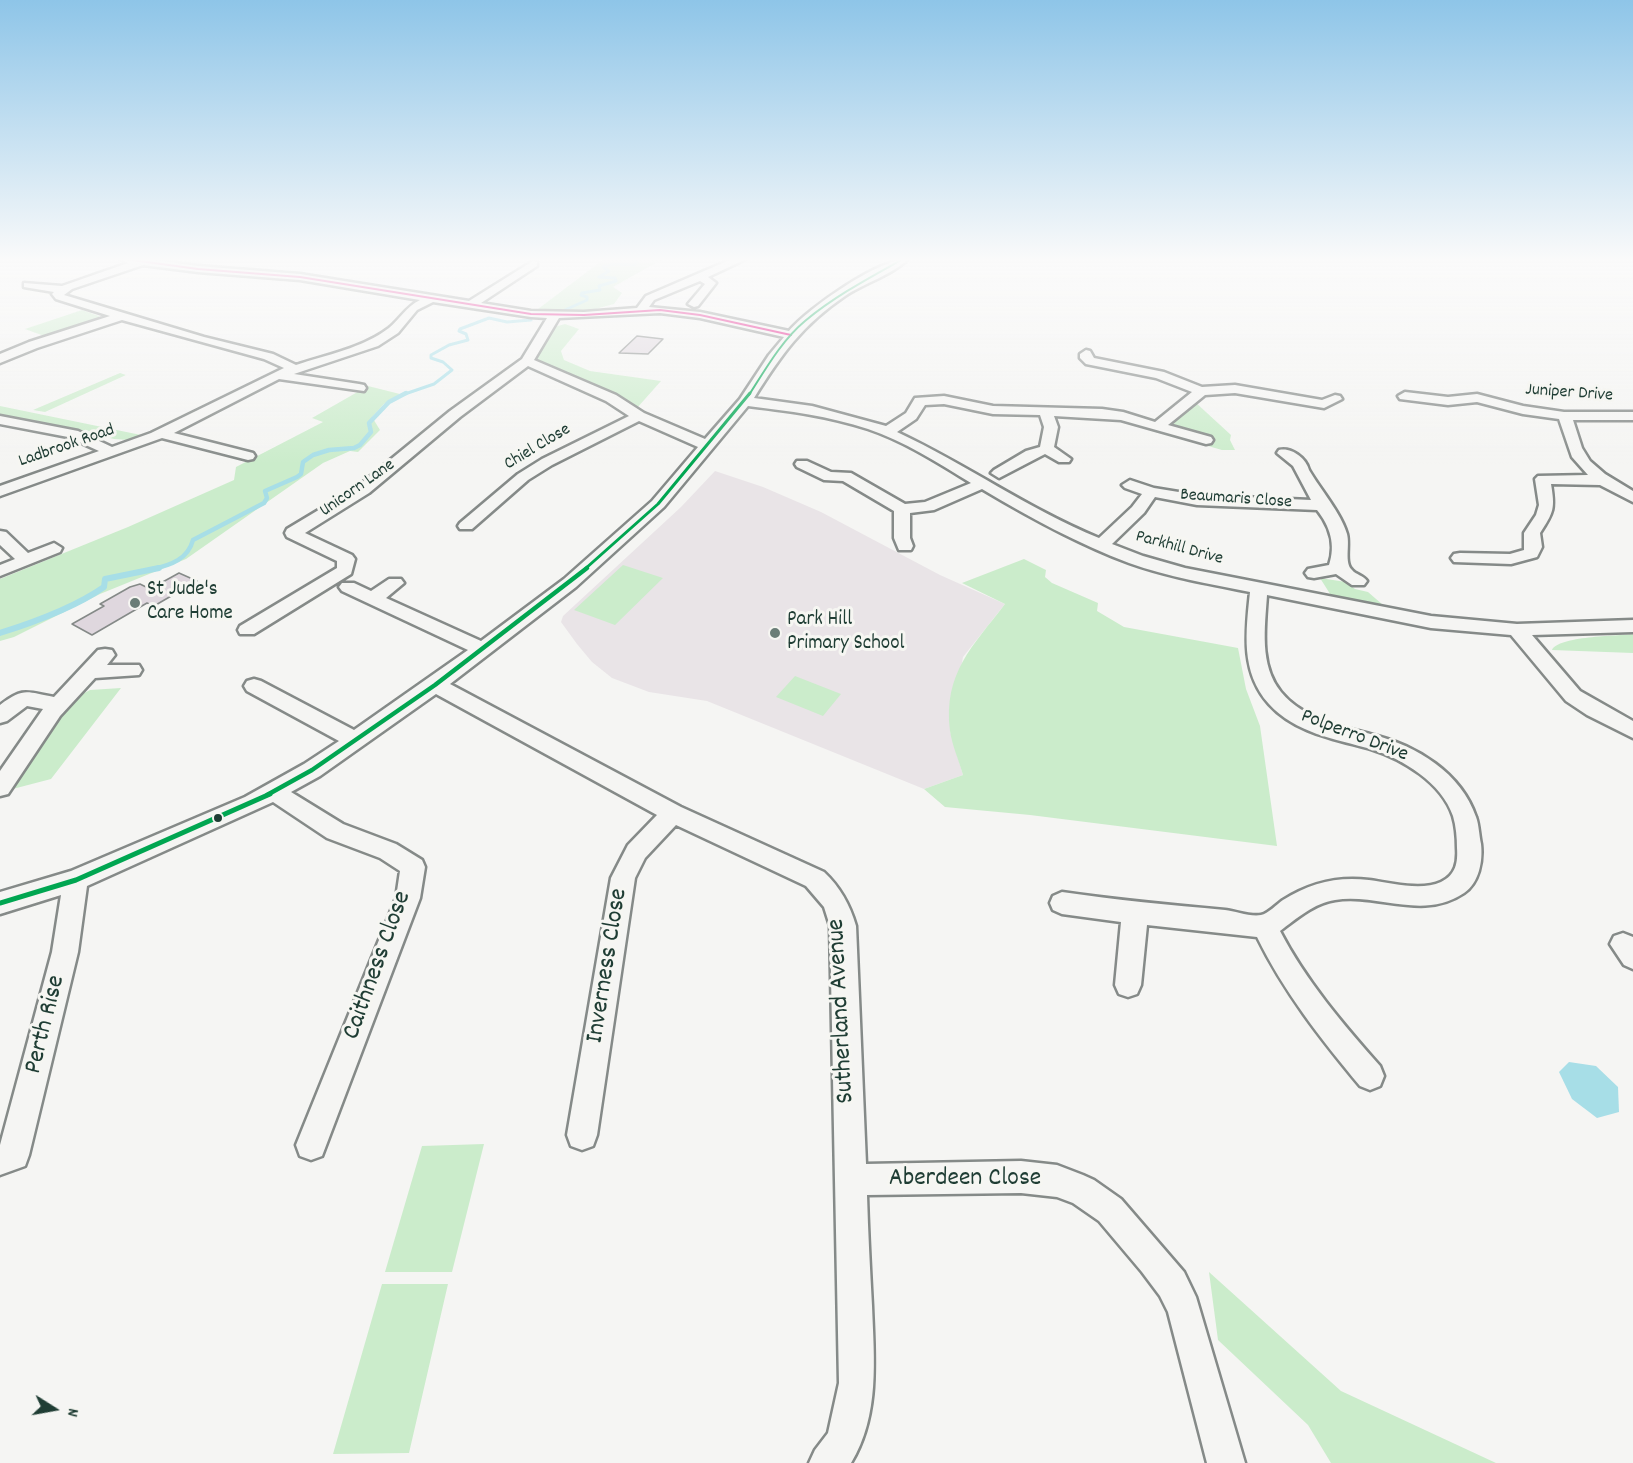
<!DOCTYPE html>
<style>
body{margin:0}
#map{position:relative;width:1633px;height:1463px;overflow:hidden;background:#f5f5f3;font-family:Dekko,sans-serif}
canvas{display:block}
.north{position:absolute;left:24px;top:1379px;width:60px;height:60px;-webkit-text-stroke:4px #f6f6f2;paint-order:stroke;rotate:101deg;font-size:16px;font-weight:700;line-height:24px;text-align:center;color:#1f3d34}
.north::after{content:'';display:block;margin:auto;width:21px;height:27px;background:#1f3d34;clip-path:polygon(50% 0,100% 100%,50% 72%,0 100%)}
</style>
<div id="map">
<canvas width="1633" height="1463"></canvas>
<div class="north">N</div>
</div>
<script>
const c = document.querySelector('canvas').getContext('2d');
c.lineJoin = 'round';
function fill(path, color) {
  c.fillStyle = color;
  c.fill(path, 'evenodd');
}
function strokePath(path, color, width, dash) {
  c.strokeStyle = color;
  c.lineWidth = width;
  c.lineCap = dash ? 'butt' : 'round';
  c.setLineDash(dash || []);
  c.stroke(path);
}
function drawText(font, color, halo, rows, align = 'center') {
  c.font = font + ' Dekko,sans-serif';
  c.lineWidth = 6;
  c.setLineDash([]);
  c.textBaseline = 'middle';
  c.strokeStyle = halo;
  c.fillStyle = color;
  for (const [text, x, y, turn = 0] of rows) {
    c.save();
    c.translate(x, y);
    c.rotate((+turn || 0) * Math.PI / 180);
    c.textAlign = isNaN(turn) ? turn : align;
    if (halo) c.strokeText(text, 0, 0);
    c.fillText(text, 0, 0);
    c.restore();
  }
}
const built = new Path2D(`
 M 715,471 L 763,487 L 821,512 L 940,575 L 1005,604 L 963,657 L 950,731 L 963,775 L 924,789 L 707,701 L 649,692 L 612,678 L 592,662 L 577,644 L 561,622 L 563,616 L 681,507 Z`);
const green = new Path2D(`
 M 604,259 L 663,259 L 613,287 L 622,293 L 614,304 L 588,311 L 538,309 Z
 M 82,310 L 99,316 L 99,319 L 47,337 L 25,329 Z
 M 565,324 L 579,329 L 561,351 L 564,360 L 590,371 L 661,381 L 637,408 L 538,364 L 535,359 L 554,327 Z
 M 120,373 L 126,375 L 45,412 L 33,410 Z
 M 368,386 L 400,394 L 384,404 L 372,417 L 380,430 L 358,452 L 350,451 L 323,463 L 186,559 L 100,594 L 14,637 L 0,641 L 0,579 L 128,527 L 234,480 L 236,467 L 323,422 L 312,418 Z
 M 1194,401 L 1231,435 L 1230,440 L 1235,450 L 1222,450 L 1208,446 L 1205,437 L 1174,429 L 1172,425 L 1173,420 Z
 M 0,406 L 141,435 L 129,440 L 114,439 L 0,414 Z
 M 1024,559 L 1046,570 L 1045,577 L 1052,583 L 1098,603 L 1097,611 L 1124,627 L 1238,648 L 1246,689 L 1260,726 L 1277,846 L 1030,815 L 945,807 L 924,789 L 963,775 C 959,761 952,745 950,731 C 943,673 973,646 1005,604 L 962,583 Z
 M 623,565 L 663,578 L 615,625 L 574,610 Z
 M 1320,578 L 1346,582 L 1355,589 L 1368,592 L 1383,605 L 1382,608 L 1332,597 Z
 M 1633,634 L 1633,653 L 1552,650 C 1558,636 1617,636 1633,634 Z
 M 795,676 L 841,694 L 823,716 L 776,697 Z
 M 121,688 L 51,779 L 5,791 L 71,700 L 90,690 Z
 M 484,1144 L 452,1272 L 385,1272 L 422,1146 Z
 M 1209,1272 L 1341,1391 L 1496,1463 L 1331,1463 L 1308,1425 L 1218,1340 Z
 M 382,1284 L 448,1284 L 409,1453 L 333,1454 Z`);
const water = new Path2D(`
 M 1569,1062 L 1596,1066 L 1618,1087 L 1619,1112 L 1597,1118 L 1572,1099 L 1559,1072 Z`);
const streamFar2 = new Path2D(`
 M 565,310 L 587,300 L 587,297 L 581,295 L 582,293 L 600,290 L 599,286 L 616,281 L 615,278 L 599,277 L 609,271 L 603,267 L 613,264 L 634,265 L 637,262 L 635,259
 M 402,395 L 434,384 L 452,370 L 443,362 L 431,358 L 431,355 L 449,345 L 468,340 L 466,334 L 459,331 L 460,329 L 489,318 L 507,322 L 531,320`);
const streamFar1 = new Path2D(`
 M 153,569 C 171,565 188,559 193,540 L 264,503 L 267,498 L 265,491 L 297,477 L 301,474 L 303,462 L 313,455 L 329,450 L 354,448 L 360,445 L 371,432 L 369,423 L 389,402 L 406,393`);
const stream = new Path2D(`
 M 0,633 C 35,622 74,608 104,587 L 105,579 L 159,568`);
const building = new Path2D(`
 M 637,336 L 663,339 L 648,354 L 619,353 Z
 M 179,573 L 197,581 L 154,606 L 147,603 L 92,635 L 72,624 L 104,606 L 100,604 L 130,587 L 140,584 L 150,589 Z`);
const minor = new Path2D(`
 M 120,259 L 148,259 L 198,266 L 300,274 L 469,301 L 533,261 L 537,262 L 537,266 L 481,303 L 531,311 L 584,312 L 637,308 L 646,296 L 732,259 L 746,259 L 708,277 L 716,283 L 698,306 L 694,307 L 688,304 L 705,284 L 700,281 L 654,300 L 649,307 L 700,312 L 789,331 C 809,308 878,259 908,259 C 892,275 864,283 845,296 C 802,325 781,355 754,398 L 812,406 L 886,426 L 906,413 L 915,398 L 944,396 L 993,406 L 1102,409 L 1123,412 L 1155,422 L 1192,392 L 1156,378 L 1086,364 L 1080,358 L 1080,354 L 1086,350 L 1090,351 L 1094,358 L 1164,372 L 1202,387 L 1235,385 L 1322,400 L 1335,395 L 1340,396 L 1342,399 L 1324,408 L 1235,393 L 1205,395 L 1168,425 L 1211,437 L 1213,440 L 1211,443 L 1206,444 L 1121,420 L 1054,416 L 1058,427 L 1054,447 L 1071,459 L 1069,462 L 1059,462 L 1045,454 L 999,478 L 991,473 L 994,470 L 1026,451 L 1040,447 L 1044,427 L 1040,415 L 993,414 L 944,404 L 925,405 L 916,419 L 897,432 C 966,464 1028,509 1099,538 L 1132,507 L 1142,494 L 1125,488 L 1122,485 L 1130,480 L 1154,488 L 1197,495 L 1311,500 L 1293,466 L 1277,453 L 1279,450 C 1291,447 1306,458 1309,470 C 1320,489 1341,513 1347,534 C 1350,545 1344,563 1352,570 C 1356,575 1363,575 1367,581 L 1364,585 L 1352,585 L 1336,574 L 1314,578 L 1308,577 L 1305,573 L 1308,569 L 1329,565 C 1336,545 1330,526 1317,510 L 1197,505 L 1155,497 L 1144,513 L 1112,544 L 1143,556 L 1185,568 L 1431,616 L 1517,624 L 1633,620 L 1633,632 L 1532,635 L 1580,691 L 1633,721 L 1633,738 L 1587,715 L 1566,701 L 1511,635 L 1431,628 L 1267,595 C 1265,627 1259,665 1281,692 C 1304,720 1342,726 1374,735 C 1417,746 1461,773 1476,817 C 1479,825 1479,835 1481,844 C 1483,861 1479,883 1464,893 C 1423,921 1378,893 1335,900 C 1314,903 1296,919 1280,931 C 1306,981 1343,1024 1380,1066 L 1384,1076 L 1380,1086 L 1370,1090 L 1360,1086 C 1321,1039 1284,992 1257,937 L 1147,925 L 1141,985 L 1137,994 L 1128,997 L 1119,994 L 1115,985 L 1121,922 L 1062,914 L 1053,910 L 1050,903 L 1053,896 L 1062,892 C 1116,900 1170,905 1225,910 C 1235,911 1250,917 1261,915 C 1268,914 1277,904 1283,900 C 1310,883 1337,876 1369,880 C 1391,883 1421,891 1441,882 C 1456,875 1458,862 1457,848 C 1457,838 1456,826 1453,816 C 1442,783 1403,759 1371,749 C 1335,739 1295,733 1269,704 C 1240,672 1246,631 1250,592 C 1210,584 1168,577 1129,563 C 1078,544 1029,517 982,489 L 934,510 L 910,513 L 910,538 L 913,546 L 911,550 L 899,550 L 894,538 L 894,511 L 843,481 L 824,480 L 797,467 L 795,464 L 797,461 L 807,461 L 831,472 L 851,473 L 905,504 L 925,502 L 971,483 C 938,463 904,441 868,429 C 829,416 789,411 748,406 L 664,507 L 576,587 L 450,684 L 681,807 L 824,872 C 840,887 850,905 856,926 L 866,1164 L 1021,1161 L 1057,1165 L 1083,1175 L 1094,1180 L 1121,1199 L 1184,1272 L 1196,1297 L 1245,1463 L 1207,1463 L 1168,1312 L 1160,1296 L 1142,1272 L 1099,1221 L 1073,1203 L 1057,1197 L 1021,1193 L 867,1195 C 868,1232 870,1269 872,1306 C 874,1359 880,1415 851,1463 L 809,1463 L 815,1450 L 828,1433 L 839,1383 L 830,926 L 824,907 L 806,886 L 676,825 L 645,858 L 635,878 L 597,1135 L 593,1146 L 582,1150 L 571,1146 L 567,1135 L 611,878 L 628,845 L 657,815 L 436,694 L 320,776 L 291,792 L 343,824 L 396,844 L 422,860 L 425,867 L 420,898 L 322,1156 L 311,1160 L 300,1156 L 296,1145 L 396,898 L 400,871 L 380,858 L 327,838 L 273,802 L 87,886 L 78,952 L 29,1155 L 25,1166 L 0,1175 L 0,1145 L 52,952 L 61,895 L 0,914 L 0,892 L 71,871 L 245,797 L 304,764 L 339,741 L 247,691 L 244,686 L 247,681 L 254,679 L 261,681 L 354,730 L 468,650 L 342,591 L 339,587 L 342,583 L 354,583 L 371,591 L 389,579 L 401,579 L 404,583 L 386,598 L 481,641 L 564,579 L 652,501 L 698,447 L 639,421 L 552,465 L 528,480 L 472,529 L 460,529 L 458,526 L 460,523 L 518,474 L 542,459 L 629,416 L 606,401 L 528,366 L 460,417 L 369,493 L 305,533 L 352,555 L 355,559 L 351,574 L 254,634 L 240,634 L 238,630 L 240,626 L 337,568 L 337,561 L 287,537 L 285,533 L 287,529 L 357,487 L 450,411 L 522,359 L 547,318 L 531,317 L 433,302 L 417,310 L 398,333 L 378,346 L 294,374 L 359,384 L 364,385 L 366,388 L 364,391 L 279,379 L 174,433 L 253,453 L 255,456 L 253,459 L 248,460 L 162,438 L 0,496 L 0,486 L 99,451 L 68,437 L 0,424 L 0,416 L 78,431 L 112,447 L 151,433 L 284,368 L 264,359 L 122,320 L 37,348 L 0,363 L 0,354 L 29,342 L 110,316 L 56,299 L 52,294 L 54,292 L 24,287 L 24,283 L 62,286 L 128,263 ZM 143,265 L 198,272 L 300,280 L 420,300 C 406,307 400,319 389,328 C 363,348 326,355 296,365 L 273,354 L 204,337 L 64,295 L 72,289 ZM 660,313 L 700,318 L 784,337 L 769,355 L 740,399 L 705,439 L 644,413 L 616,395 L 534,360 L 559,318 Z
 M 1405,392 L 1448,397 L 1477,394 L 1523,406 L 1564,412 L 1633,412 L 1633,420 L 1573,420 L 1582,448 L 1590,461 L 1605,474 L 1633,491 L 1633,502 L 1600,485 L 1551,484 C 1555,508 1554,512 1540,533 L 1542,547 L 1537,557 L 1511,564 L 1454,562 L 1451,558 L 1454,554 L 1460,553 L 1510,554 L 1524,550 L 1524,533 L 1536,515 L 1539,505 L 1535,479 L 1538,476 L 1588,475 L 1572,457 L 1559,419 L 1523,414 L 1477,402 L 1448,405 L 1400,399 L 1398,396 Z
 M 0,531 L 6,532 L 28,553 L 54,543 L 62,548 L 60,552 L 0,576 L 0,565 L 15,559 L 0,545 Z
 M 105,649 L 112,650 L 115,655 L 107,665 L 139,665 L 142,670 L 139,675 L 95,678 L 60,716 L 8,794 L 0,796 L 0,771 L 43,709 L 27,706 L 7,721 L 0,723 L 0,705 C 24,687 26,692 54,697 L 98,650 Z
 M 1623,933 L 1633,937 L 1633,969 L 1624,965 L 1610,944 L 1614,936 Z`);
const bus1 = new Path2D(`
 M 125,259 L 198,269 L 300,277 L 531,314 L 584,315 L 660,310 L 700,315 L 791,335`);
const bus2Far3 = new Path2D(`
 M 749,395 C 765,370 782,340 805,321 C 835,296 869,278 903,259`);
const bus2Far2 = new Path2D(`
 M 585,569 L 658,504 L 750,393`);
const bus2Far1 = new Path2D(`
 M 267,795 L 312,770 L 435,685 L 587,568`);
const bus2 = new Path2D(`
 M 0,903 L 76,880 L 270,794`);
const markers = [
 [135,603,6,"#6a7d77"],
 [775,633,6,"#6a7d77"],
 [218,818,5,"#1f3d34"]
];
const farStreetnames = [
 ["Juniper Drive",1569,394,4],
 ["Ladbrook Road",67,447,-19],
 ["Chiel Close",538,448,-31],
 ["Unicorn Lane",358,489,-35],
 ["Beaumaris Close",1236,500,4],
 ["Parkhill Drive",1179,549,15]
];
const poiNames = [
 ["St Jude's",147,591],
 ["Care Home",147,615],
 ["Park Hill",787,621],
 ["Primary School",787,645]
];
const streetNames = [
 ["Polperro Drive",1354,737,21]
];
const nearStreetnames = [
 ["Caithness Close",379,966,-70],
 ["Inverness Close",609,966,-81],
 ["Sutherland Avenue",843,1011,-93],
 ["Perth Rise",47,1025,-76],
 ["Aberdeen Close",965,1180]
];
fill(built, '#e9e4e7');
fill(green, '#cbeccb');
fill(water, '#a7dee7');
strokePath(streamFar2, '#a7dee7', 3);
strokePath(streamFar1, '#a7dee7', 4.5);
strokePath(stream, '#a7dee7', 6);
fill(building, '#dfd7de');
strokePath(building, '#858a88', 1.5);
strokePath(minor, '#858a88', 5);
fill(minor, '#f5f5f3');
strokePath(bus1, '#e5007d', 2);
strokePath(bus2Far3, '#00a651', 2);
strokePath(bus2Far2, '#00a651', 3);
strokePath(bus2Far1, '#00a651', 4.5);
strokePath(bus2, '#00a651', 5);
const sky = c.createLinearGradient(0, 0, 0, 464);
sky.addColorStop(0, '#8ec5e8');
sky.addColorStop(0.56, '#fafafa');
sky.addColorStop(1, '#fafafa00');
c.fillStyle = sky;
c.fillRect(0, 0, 1633, 464);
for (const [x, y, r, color] of markers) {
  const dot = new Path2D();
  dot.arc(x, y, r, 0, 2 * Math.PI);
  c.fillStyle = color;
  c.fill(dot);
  strokePath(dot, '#f6f6f2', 2);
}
drawText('18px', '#1f3d34', '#f6f6f2', farStreetnames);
drawText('21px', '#1f3d34', '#f6f6f2', poiNames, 'left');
drawText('21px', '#1f3d34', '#f6f6f2', streetNames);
drawText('26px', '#1f3d34', '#f6f6f2', nearStreetnames);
</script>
